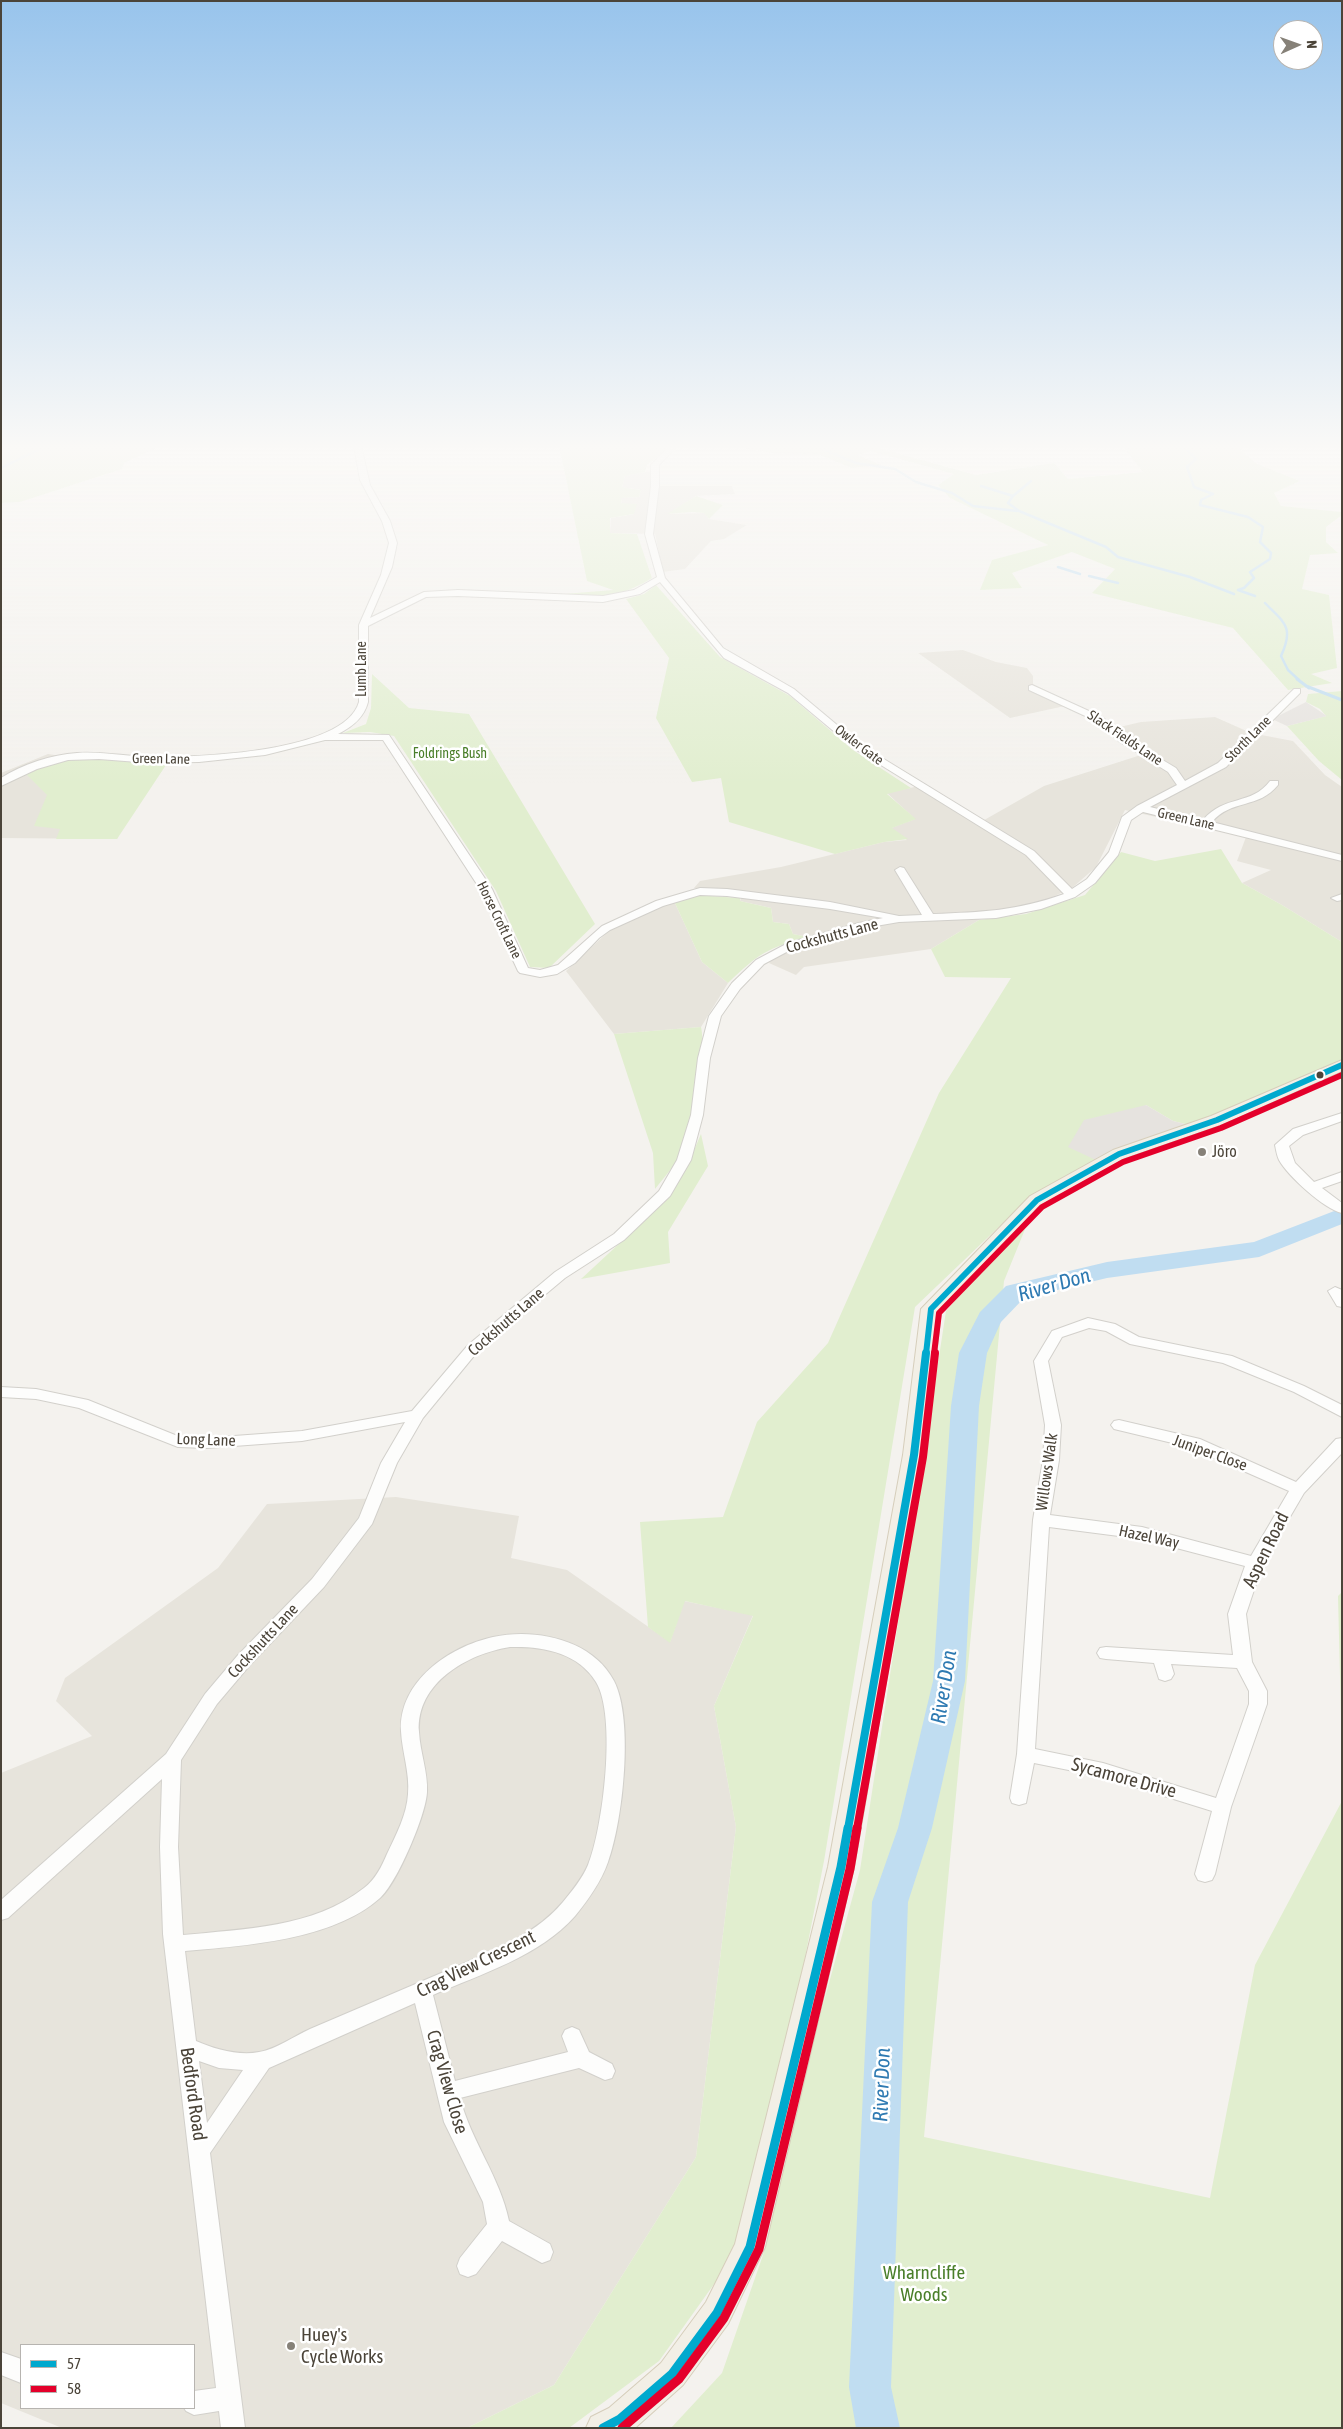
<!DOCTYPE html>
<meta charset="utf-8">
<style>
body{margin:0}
#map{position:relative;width:1343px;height:2429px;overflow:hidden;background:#f4f2ee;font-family:"Asap Condensed",sans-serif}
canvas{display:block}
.frame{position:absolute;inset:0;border:2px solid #4b4439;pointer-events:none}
.legend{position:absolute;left:20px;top:2344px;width:175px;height:65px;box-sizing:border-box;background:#fff;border:1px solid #b7b4b0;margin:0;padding:6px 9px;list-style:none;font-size:15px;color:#4b4439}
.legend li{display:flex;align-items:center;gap:10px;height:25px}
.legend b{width:25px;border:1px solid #b7b4b0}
.north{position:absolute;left:1273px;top:20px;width:50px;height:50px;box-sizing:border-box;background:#fff;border:1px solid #b7b4b0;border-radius:50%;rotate:88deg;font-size:14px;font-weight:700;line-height:20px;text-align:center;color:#4b4439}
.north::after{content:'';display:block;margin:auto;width:18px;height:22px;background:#868178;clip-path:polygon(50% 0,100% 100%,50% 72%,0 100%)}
</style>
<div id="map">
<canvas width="1343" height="2429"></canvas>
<div class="frame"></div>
<ul class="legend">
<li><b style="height:6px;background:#00a9ce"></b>57</li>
<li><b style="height:6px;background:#e4002b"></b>58</li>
</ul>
<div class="north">N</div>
</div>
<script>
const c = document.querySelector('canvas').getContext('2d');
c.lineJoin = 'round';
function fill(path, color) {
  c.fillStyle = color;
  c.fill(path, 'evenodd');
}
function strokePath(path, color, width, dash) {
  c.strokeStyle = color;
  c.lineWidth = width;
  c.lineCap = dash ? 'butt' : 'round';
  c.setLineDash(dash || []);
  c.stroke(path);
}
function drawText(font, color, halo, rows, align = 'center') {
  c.font = font + ' "Asap Condensed",sans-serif';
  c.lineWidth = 5;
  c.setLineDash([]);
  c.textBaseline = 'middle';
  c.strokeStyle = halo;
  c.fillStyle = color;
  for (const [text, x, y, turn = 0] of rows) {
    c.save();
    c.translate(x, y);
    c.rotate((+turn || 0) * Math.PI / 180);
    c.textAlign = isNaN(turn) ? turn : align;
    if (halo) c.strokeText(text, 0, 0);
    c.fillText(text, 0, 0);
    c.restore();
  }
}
const residential = new Path2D(`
 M 645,472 L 650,472 L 655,486 L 732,486 L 735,494 L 696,496 L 669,514 L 705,513 L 709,519 L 747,525 L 724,539 L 711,541 L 685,569 L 663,572 L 655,534 L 610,533 L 611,518 L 634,514 L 621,503 L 622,498 L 639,497 L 641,490 L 622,487 L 625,476 Z
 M 963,650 L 996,662 L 1027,668 L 1033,676 L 1033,684 L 1074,704 L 1010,718 L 918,653 Z
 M 1215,717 L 1251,733 L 1293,741 L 1325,775 L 1342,787 L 1342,942 L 1282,905 L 1242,883 L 1271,870 L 1237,861 L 1246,837 L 1125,810 L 1096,867 L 1072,888 L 1037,904 L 994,913 L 987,911 L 979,920 L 931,949 L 804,967 L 796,975 L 769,963 L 778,955 L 802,946 L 808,937 L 793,934 L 789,924 L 773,922 L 771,908 L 740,901 L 743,893 L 694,888 L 700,881 L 781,867 L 884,842 L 907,840 L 891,828 L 915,819 L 887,793 L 919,786 L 979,823 L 1044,786 L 1144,754 L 1111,729 L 1141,722 Z
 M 48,754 L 69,757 L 152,760 L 117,839 L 1,838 L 1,773 Z
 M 674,901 L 702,962 L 728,983 L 701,1027 L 614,1034 L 566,971 L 610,930 Z
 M 396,1497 L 519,1516 L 511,1558 L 567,1570 L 670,1642 L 684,1601 L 753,1615 L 714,1706 L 736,1827 L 696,2157 L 554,2385 L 467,2428 L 62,2428 L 1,2403 L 1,1773 L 92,1736 L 56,1701 L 65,1678 L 218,1568 L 267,1504 ZM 21,2345 L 194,2345 L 194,2408 L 21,2408 Z`);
const green = new Path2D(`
 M 1,445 L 162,445 L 124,463 L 122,469 L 20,502 L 1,503 Z
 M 559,445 L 673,445 L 647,465 L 645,472 L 625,476 L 622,487 L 641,490 L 639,497 L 622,498 L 621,503 L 637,504 L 634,514 L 610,518 L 610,533 L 637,534 L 652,578 C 613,602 595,596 551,595 L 613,590 L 587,581 Z
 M 727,445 L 867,445 L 976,475 L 1054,463 L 1068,479 L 1143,472 L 1122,445 L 1236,445 L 1255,463 L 1300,481 L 1274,493 L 1281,506 L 1342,512 L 1342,515 L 1326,527 L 1326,542 L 1338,553 L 1310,555 L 1302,589 L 1329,595 L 1337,668 L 1311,674 L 1332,683 L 1288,690 L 1233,628 L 1092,593 L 1115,569 L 1072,552 L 1012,573 L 1022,588 L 980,590 L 992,560 L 1048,545 L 950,498 L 938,485 L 954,474 L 871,451 L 857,455 L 881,465 L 852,468 L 818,454 L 773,453 Z
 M 696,496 L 723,505 L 709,519 L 704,513 L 692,512 L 667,514 Z
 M 656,585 L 720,657 L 790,696 L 853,750 L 911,788 L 887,794 L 916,819 L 892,828 L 908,839 L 884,842 L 835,854 L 729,822 L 721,778 L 692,782 L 656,718 L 669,658 L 626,599 L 644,594 Z
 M 372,674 L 409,708 L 469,714 L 595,924 L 549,968 L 530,967 L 496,891 L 394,736 L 370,732 L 343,733 L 366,724 L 371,708 Z
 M 1342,691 L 1342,780 L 1319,761 L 1287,726 L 1326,716 L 1320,709 L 1306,702 L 1308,694 Z
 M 73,759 L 168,762 L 117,839 L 56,839 L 60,829 L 34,826 L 47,795 L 26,774 L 44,766 Z
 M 1221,849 L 1242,883 L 1282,905 L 1342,942 L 1342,1059 L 1193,1126 L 1173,1121 L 1146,1105 L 1098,1161 L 1028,1199 L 915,1307 L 824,1861 L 782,2074 L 742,2245 L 659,2361 L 569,2428 L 467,2428 L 554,2385 L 696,2157 L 736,1827 L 714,1706 L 753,1616 L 685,1601 L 670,1643 L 648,1627 L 640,1522 L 723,1517 L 757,1422 L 828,1343 L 939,1093 L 1011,978 L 945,977 L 931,949 L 979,920 L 1026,914 L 1085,895 L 1121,852 L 1155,861 Z
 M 695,895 L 740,898 L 740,901 L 771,908 L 773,922 L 789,924 L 793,934 L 808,937 C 767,948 758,954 728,983 L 702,962 L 674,901 Z
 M 701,1027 C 707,1055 692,1137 676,1162 C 670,1171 662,1180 655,1189 L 653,1153 L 614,1034 Z
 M 701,1134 L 708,1166 L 668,1232 L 670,1263 L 581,1279 L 622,1241 L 688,1164 Z
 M 1032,1212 L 1004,1281 L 924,2137 L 1210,2198 L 1255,1965 L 1342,1801 L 1342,2428 L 671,2428 L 722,2373 L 763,2255 L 804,2074 L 860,1870 L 946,1311 Z
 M 1342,1592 L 1342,1757 L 1338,1596 Z`);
const parking = new Path2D(`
 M 1306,702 L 1327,716 L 1287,726 L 1272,719 Z
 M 1146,1105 L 1173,1121 L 1193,1126 L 1098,1161 L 1068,1147 L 1084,1120 Z`);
const streamFar1 = new Path2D(`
 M 789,445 L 815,446 L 856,463 L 895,469 L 916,482 L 952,493 L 973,506 L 1017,511
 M 1182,445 L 1196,459 L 1187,467 L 1194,487 L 1213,494 L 1201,500 L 1200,505 L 1248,517 L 1263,527 L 1260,542 L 1271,553 L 1270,559 L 1250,572 L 1254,578 L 1244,588 L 1238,590 L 1255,596
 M 1,468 L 48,445
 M 981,486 L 1013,496 L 1008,503 L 1019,511 L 1106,547 L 1118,557 L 1190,577 L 1234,594
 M 1013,496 L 1031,481
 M 1058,567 L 1080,574
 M 1089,576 L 1118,583
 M 1265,603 C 1283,622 1295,626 1281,656 L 1288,670 L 1299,680`);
const stream = new Path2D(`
 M 1297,679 L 1309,688
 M 1306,686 L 1342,700`);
const river = new Path2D(`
 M 1342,1208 L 1342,1224 L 1259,1257 L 1107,1278 L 1024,1298 L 1001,1322 L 987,1353 L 979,1406 L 965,1681 L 932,1828 L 908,1902 L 891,2387 L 900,2428 L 856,2428 L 849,2387 L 872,1902 L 898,1828 L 933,1681 L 951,1406 L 959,1353 L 980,1312 L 1006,1286 L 1107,1262 L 1254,1242 Z`);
const minor = new Path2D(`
 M 354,445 L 361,445 L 370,485 L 390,521 L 397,543 L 392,567 L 370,618 L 424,592 L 458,590 L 603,596 L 634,590 L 657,577 L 645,534 L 651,486 L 651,465 L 671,445 L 678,445 L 659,465 L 659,486 L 653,534 L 665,578 L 723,648 L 794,689 L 861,745 L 1034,851 L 1072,889 L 1087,879 L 1109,852 L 1122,817 L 1137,806 L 1177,785 L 1168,772 L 1120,742 L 1096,721 L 1029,690 L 1029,686 L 1032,685 L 1102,717 L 1126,738 L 1176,768 L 1185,781 L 1218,763 L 1294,689 L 1300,689 L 1300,693 L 1226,767 L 1150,807 L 1203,820 C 1225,794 1251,806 1270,781 L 1278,781 L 1278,785 C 1259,809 1231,799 1212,822 L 1342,855 L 1342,861 L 1143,812 L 1131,820 L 1118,855 L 1095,883 L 1075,897 L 1041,909 L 996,918 L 899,922 L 864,928 L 796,947 L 764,964 L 740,989 L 721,1016 L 710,1058 L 703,1115 L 691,1160 L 670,1196 L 624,1240 L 565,1278 L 478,1351 L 423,1418 L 397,1463 L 372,1524 L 324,1587 L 250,1665 L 217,1704 L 181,1760 L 178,1847 L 183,1935 C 244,1929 313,1928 364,1888 C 375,1880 382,1866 387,1854 C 396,1835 407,1814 408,1794 C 410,1773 402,1752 401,1731 C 399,1681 449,1647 493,1637 C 535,1628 592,1639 614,1681 C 634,1720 623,1821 608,1862 C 601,1882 588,1900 575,1916 C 540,1956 481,1974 433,1995 L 455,2081 L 568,2052 L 562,2036 L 565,2030 L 572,2027 L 579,2030 L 589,2052 L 612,2064 L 615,2071 L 612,2078 L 605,2080 L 579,2068 L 460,2098 C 471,2141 500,2177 509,2221 L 550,2244 L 553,2252 L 550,2260 L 542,2263 L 502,2241 L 476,2274 L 468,2277 L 460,2274 L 457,2266 L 460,2258 L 487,2224 L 483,2202 L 444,2122 L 415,2003 L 269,2068 L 210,2153 L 245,2428 L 221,2428 L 219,2411 L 194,2415 L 186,2411 L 184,2408 L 194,2408 L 194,2391 L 216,2388 L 163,1934 L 160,1847 L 162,1779 L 8,1918 L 1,1920 L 1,1900 L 166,1754 L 205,1694 L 238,1655 L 312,1579 L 359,1518 L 381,1463 L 405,1422 L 302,1441 L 207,1448 L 178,1447 L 79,1408 L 36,1399 L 1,1397 L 1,1387 L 36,1389 L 88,1400 L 180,1437 L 207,1438 L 302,1431 L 412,1411 L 468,1345 L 555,1272 L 614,1234 L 659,1191 L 677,1160 L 691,1115 L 698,1058 L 709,1016 L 732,983 L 756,960 L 788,943 L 859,923 L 883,918 L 830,909 L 727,896 L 700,895 L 663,906 L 610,930 L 599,938 L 575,963 L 557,974 L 540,977 L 520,973 L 518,971 L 480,889 L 383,740 L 325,740 L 265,755 L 199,762 L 151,763 L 99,759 L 68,760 L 37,769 L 1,786 L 1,778 C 23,764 51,755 77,753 C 102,751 128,757 153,757 C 198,757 344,753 359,702 L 359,625 L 381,575 L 389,543 L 382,521 L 360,480 ZM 660,582 L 724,658 L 788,693 L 855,749 L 1026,855 L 1064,894 C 1016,911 983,912 933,914 L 904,868 L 900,867 L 895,870 L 922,915 L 899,916 L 830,902 L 727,889 L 700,888 L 656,901 L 602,926 L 558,965 L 540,970 L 528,968 L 492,889 L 389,735 L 338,734 C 352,727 364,718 368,702 L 368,626 L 426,597 L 458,596 L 603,602 L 640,594 ZM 510,1647 C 541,1646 578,1652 596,1682 C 617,1716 603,1829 588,1865 C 582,1879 572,1891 563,1902 C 532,1939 482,1955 439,1974 C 396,1992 353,2011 310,2029 C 294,2036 277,2049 259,2052 C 239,2056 214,2049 196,2041 L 185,1951 C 245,1946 333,1940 380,1898 C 397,1883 426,1815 427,1792 C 428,1772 420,1752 419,1732 C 416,1683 467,1654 510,1647 ZM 199,2061 L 219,2068 L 243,2070 L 207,2123 Z
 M 1342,894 L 1342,900 L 1337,901 L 1331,898 Z
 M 1342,1113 L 1342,1121 L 1303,1135 L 1289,1146 L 1295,1163 L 1314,1182 L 1342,1172 L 1342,1181 L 1322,1188 L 1342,1203 L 1342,1213 C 1324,1209 1288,1176 1279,1160 C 1277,1156 1276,1150 1275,1145 L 1293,1129 Z
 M 1335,1287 L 1342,1290 L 1342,1307 L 1337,1306 L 1328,1291 Z
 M 1088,1318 L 1115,1324 L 1139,1337 L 1232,1356 L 1304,1386 L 1342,1405 L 1342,1417 L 1294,1392 L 1223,1363 L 1130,1344 L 1106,1331 L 1089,1328 L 1062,1337 L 1048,1361 L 1061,1425 L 1059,1460 L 1050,1515 L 1142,1527 L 1251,1556 L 1289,1491 L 1189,1447 L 1114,1429 L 1111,1425 L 1114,1421 L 1119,1420 L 1200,1439 L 1296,1482 L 1336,1439 L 1342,1438 L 1342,1453 L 1304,1493 L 1263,1563 L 1246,1614 L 1252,1662 L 1267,1691 L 1267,1704 L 1231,1807 L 1215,1874 L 1212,1880 L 1205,1882 L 1198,1880 L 1195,1874 L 1212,1811 L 1103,1777 L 1034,1763 L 1026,1803 L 1019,1805 L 1012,1803 L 1010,1798 L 1017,1754 L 1033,1520 L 1043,1460 L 1045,1425 L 1034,1361 L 1052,1331 ZM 1049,1527 L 1142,1539 L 1245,1566 L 1228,1614 L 1233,1655 L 1106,1647 L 1100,1648 L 1097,1653 L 1100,1658 L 1106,1659 L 1154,1663 L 1159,1679 L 1165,1681 L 1171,1679 L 1174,1674 L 1171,1664 L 1237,1668 L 1249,1691 L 1249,1704 L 1216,1798 L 1103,1763 L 1035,1749 Z
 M 1,2352 L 21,2359 L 21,2383 L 1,2375 Z`);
const major = new Path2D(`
 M 1342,1060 L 1342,1071 L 1223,1124 L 1125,1158 L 1044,1204 L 941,1311 L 925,1455 L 854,1867 L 765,2247 L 728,2324 L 683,2385 L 635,2428 L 586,2428 L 591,2417 L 609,2408 L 661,2363 L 706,2302 L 735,2244 L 828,1867 L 903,1455 L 921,1309 L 1030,1196 L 1113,1150 L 1211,1116 Z`);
const bus1Far2 = new Path2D(`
 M 926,1354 L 931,1309 L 1037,1200 L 1119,1154 L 1217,1120 L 1342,1065`);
const bus1Far1 = new Path2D(`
 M 848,1829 L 914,1455 L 926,1353`);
const bus1 = new Path2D(`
 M 603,2428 L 620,2419 L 672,2374 L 717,2313 L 750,2247 L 841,1867 L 848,1828`);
const bus2Far2 = new Path2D(`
 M 934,1354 L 939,1313 L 1042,1207 L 1123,1162 L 1221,1128 L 1342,1075`);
const bus2Far1 = new Path2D(`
 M 857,1829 L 923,1457 L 935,1353`);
const bus2 = new Path2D(`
 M 622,2428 L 679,2379 L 724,2318 L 759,2249 L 850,1869 L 857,1828`);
const markers = [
 [1320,1075,4.5,"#4b4439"],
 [1202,1152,5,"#868178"],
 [291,2346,5,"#868178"]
];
const farStreetnames = [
 ["Lumb Lane",362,669,-90],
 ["Slack Fields Lane",1125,738,34],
 ["Storth Lane",1248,739,-45],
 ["Owler Gate",859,745,37],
 ["Green Lane",161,759,1],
 ["Green Lane",1186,819,13],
 ["Horse Croft Lane",499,920,64]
];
const farParknames = [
 ["Foldrings Bush",450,754]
];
const streetNames = [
 ["Cockshutts Lane",832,936,-15],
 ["Cockshutts Lane",506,1322,-41],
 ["Long Lane",206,1440,2],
 ["Juniper Close",1210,1453,20],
 ["Willows Walk",1047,1472,-82],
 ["Hazel Way",1149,1537,12],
 ["Cockshutts Lane",263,1641,-47]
];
const poiNames = [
 ["Jöro",1212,1152]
];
const nearStreetnames = [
 ["Aspen Road",1266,1550,-64],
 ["Sycamore Drive",1124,1778,15],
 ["Crag View Crescent",476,1964,-26],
 ["Crag View Close",447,2082,74],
 ["Bedford Road",193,2094,82]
];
const nearParknames = [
 ["Wharncliffe",924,2273],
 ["Woods",924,2295]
];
const nearPoinames = [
 ["Huey's",301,2335],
 ["Cycle Works",301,2357]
];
const nearWaternames = [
 ["River Don",1054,1285,-16],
 ["River Don",944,1687,-81],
 ["River Don",882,2085,-88]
];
fill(residential, '#e7e4dc');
fill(green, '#e1eecf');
fill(parking, '#e6e3df');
strokePath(streamFar1, '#c0ddf1', 2.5);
strokePath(stream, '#c0ddf1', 3);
fill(river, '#c0ddf1');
strokePath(minor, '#d2d0cb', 2);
strokePath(major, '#d6cebb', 2);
fill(minor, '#fdfdfc');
fill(major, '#f2efe6');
strokePath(bus1Far2, '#00a9ce', 6);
strokePath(bus1Far1, '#00a9ce', 8);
strokePath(bus1, '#00a9ce', 9);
strokePath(bus2Far2, '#e4002b', 6);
strokePath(bus2Far1, '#e4002b', 8);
strokePath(bus2, '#e4002b', 9);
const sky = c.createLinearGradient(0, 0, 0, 785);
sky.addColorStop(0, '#98c4ec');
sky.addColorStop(0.57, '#faf9f7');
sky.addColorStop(1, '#faf9f700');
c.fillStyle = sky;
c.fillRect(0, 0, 1343, 785);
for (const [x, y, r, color] of markers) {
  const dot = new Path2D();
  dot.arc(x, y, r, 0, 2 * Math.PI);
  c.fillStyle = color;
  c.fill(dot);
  strokePath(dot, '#fff', 2);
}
drawText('14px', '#4b4439', '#fff', farStreetnames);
drawText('14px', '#4a7f2a', '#fff', farParknames);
drawText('16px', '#4b4439', '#fff', streetNames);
drawText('16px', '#4b4439', '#fff', poiNames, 'left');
drawText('19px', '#4b4439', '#fff', nearStreetnames);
drawText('19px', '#4a7f2a', '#fff', nearParknames);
drawText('19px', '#4b4439', '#fff', nearPoinames, 'left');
drawText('italic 21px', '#2e7ab2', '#fff', nearWaternames);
</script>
